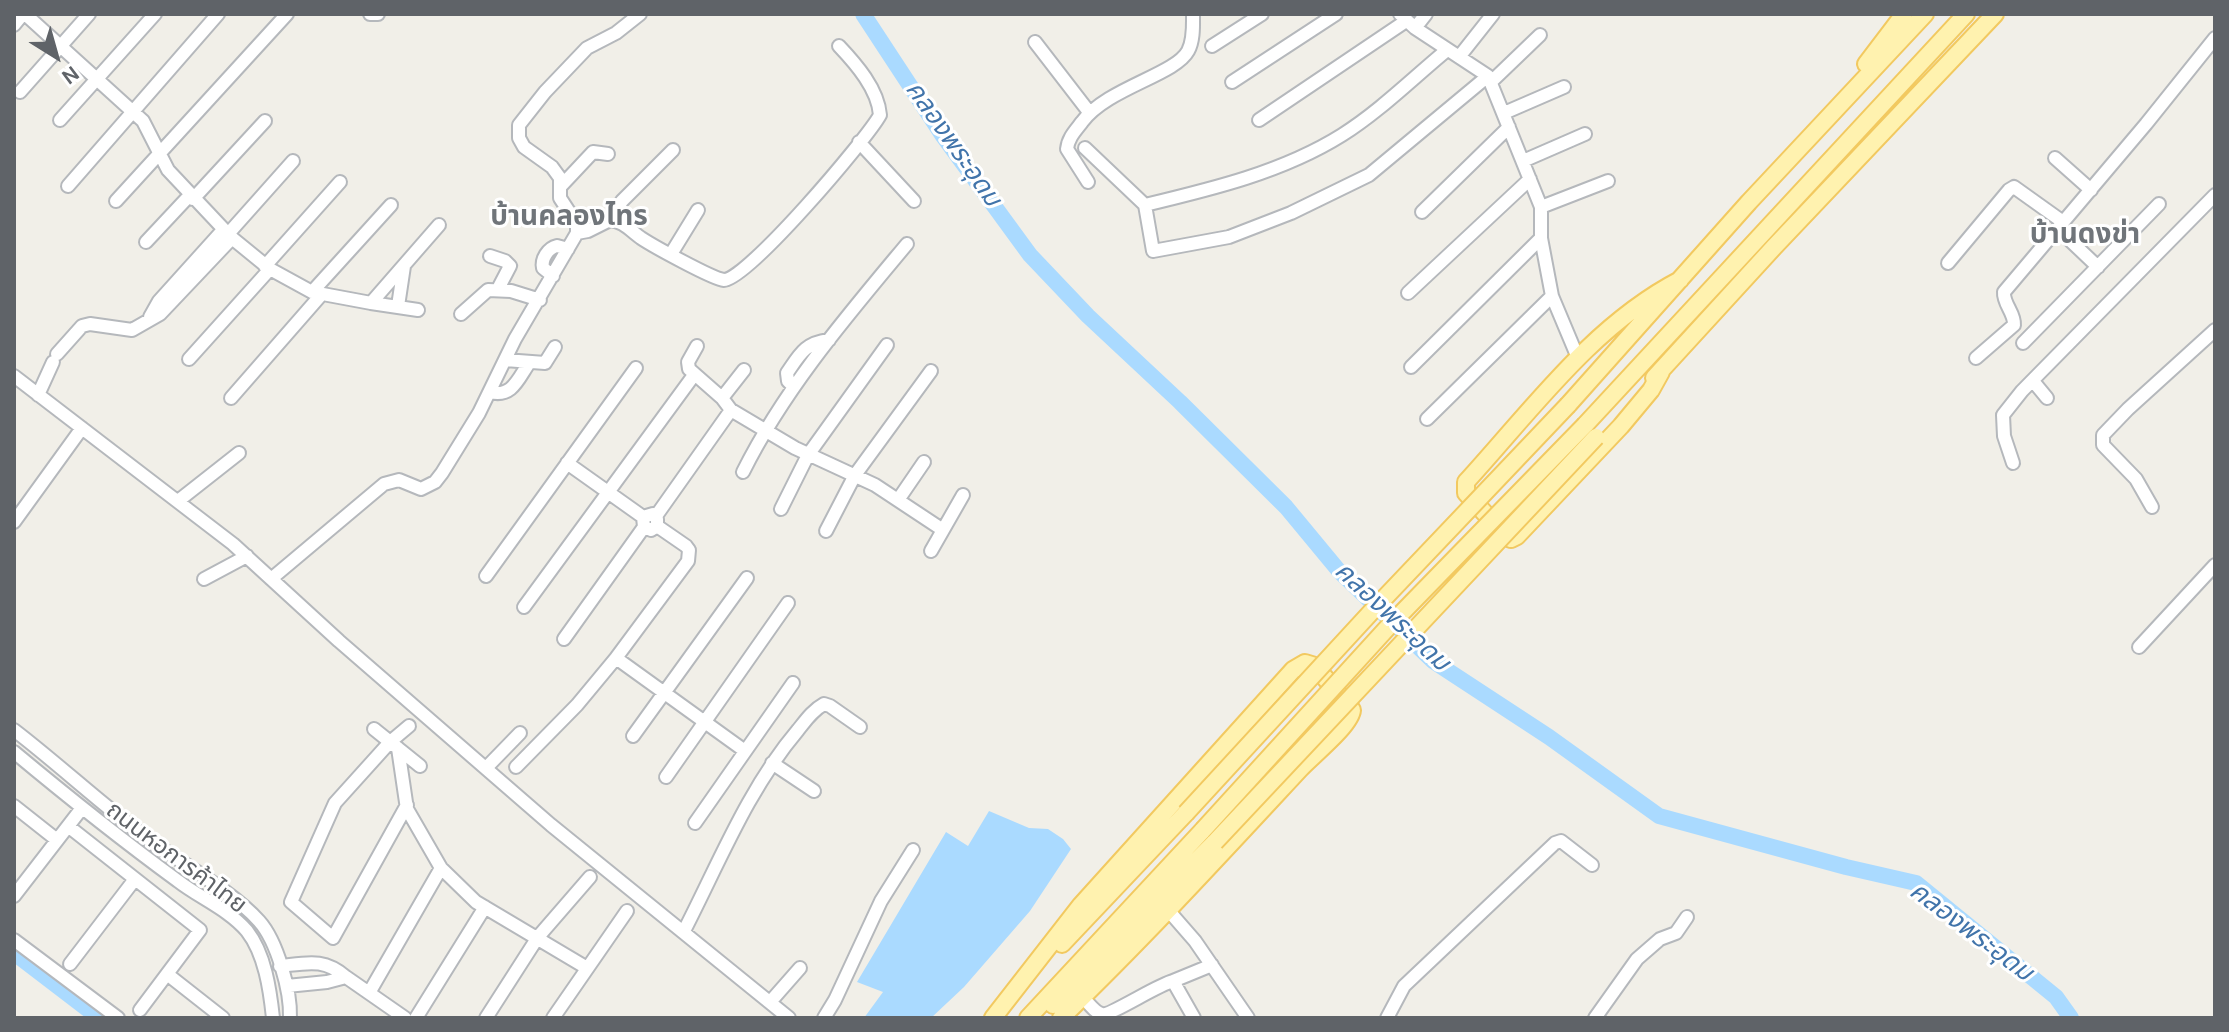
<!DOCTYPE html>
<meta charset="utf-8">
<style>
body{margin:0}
#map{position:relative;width:2229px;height:1032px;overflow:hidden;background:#f1efe8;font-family:Karla,sans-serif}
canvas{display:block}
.frame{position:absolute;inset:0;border:16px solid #5f6368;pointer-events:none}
.north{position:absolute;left:16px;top:16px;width:80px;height:80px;-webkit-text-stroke:6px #fff;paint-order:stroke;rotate:143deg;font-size:22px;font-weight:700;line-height:32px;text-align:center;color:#5f6368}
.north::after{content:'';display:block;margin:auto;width:28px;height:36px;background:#5f6368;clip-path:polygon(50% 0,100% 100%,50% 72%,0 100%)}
</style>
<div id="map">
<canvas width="2229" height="1032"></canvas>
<div class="frame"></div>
<div class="north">N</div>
</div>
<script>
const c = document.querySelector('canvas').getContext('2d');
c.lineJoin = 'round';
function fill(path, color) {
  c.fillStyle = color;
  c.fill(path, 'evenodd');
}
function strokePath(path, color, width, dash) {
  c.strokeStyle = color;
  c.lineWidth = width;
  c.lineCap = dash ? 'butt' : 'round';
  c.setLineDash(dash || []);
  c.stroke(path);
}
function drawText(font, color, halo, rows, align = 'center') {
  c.font = font + ' Karla,"Noto Sans Thai",sans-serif';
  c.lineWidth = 6;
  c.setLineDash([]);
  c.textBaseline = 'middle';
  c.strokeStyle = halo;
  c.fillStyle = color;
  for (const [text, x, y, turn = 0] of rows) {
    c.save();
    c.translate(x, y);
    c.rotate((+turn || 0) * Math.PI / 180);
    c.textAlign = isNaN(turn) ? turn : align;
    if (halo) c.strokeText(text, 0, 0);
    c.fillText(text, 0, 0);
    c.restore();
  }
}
const water = new Path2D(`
 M 989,811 L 1029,828 L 1048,829 L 1063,839 L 1071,849 L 1030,911 L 964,987 L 931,1018 L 864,1018 L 883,992 L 857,982 L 946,832 L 968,846 Z`);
const river = new Path2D(`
 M 863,14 L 943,136 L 1030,255 L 1088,316 L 1180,402 L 1286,507 L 1339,571 L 1433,661 L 1549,737 L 1659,816 L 1846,867 L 1916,883 L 2056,997 L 2071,1018
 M 14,953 L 99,1018`);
const minor = new Path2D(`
 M 25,14 L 143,121 L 168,170 L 232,238 L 270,269 L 312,292 L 371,303 L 439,225
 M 370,14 L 378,14
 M 1400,14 L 1415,28 L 1488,76 L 1541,207 L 1541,238 L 1552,296 L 1578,358
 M 14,25 L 23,14
 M 1415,28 L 1426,14
 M 1035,42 L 1089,112
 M 1212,46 L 1262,14
 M 1459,57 L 1493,14
 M 1232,82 L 1336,14
 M 1491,82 L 1540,35
 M 20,92 L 89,14
 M 1504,113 L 1564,87
 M 60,120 L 155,14
 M 1259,120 L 1406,21
 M 859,142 L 914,201
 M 1085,148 L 1145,205 L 1153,251 L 1229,237 L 1291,213 L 1369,175 L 1488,76
 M 2055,158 L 2091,190
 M 1523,161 L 1585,134
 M 1088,182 L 1067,149 C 1068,138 1075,131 1082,122 C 1107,88 1175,75 1188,51 C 1194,40 1193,25 1193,14
 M 562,185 L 593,152 L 608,154
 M 68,186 L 218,14
 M 193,199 L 265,121
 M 116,201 L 287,14
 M 1145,205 C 1212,189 1283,172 1342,135 C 1380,111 1413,78 1447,50
 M 1541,207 L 1608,181
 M 1422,212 L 1509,127
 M 610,220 C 623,221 631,231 641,238 C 653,246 713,279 724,280 C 747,280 867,139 880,115 C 878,89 856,64 839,46
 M 2058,229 L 2098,267
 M 577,233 L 588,231 L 610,220 L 622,201 L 673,150
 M 228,234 L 293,161
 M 146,242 L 190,195
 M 671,254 L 698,210
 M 490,256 L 505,261 L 510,266 L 498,289
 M 1948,263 L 2009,190 L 2014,187 L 2063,222
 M 265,266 L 340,182
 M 553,276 L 543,268 C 541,259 548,248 557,246 L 568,249
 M 312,292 L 391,205
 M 1408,293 L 1530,179
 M 371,303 L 418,310
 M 398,306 L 404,266
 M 461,314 L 488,290 L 511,291 L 540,300
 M 150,317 L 159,301 L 223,230
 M 2023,343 L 2159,204
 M 697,346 L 688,362 L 689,369 L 722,398 L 731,410 L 795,448 L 875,485 L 943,530
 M 57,354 L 82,326 L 90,324 L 132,330 L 160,314 L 232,238
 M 1976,358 L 2014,325 C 2015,313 2003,304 2004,292 L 2146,124 L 2215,38
 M 189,359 L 270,269
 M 505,360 L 545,363 L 555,347
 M 1411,367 L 1541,238
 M 14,376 L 233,544 L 339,641 L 551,825 L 789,1018
 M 2033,381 L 2047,398
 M 794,387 L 788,381 L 787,373 C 800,354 805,343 829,340
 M 490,392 C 512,398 518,379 529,363
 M 38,395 L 53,362
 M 231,398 L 321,295
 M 722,398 L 744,370
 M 1427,419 L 1552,296
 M 567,463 L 643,517 L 644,527 L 651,530 L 657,526 L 657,519 L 653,514 L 643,517
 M 2013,463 L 2004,436 L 2003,415 L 2022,391 L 2215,195
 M 743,472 C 785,388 847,316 907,244
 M 898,500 L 924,462
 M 178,501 L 239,453
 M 2152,507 L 2136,479 L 2103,445 L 2103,435 L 2128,409 L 2215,330
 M 781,509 L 808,455 L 887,345
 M 656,516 L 731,410
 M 14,522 L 82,428
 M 826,531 L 855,475 L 931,371
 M 931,551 L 963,495
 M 486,576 L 636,368
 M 204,579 L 247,556
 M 271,579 L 384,484 L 399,480 L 421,489 L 435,482 L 442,473 L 479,413 L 515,339 L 577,233 L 577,224 L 560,198 L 560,178 L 552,167 L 524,147 L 519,138 L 519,125 L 545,92 L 587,48 L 616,33 L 640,14
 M 524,607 L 694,375
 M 564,639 L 644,527
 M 2139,647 L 2215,565
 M 616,658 L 745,751
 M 374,729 L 420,766
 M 14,730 C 61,766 104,807 151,841 C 183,864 234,893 259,921 C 277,941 291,991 290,1018
 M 633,736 L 747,578
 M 398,748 L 407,809 L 441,868 L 476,902 L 587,968
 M 14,752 C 68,797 122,840 178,881 C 200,898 228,909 247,931 C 265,954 270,990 273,1018
 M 772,763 L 814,791
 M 516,767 L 577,705 L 616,658 L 688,561 L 689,550 L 686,546 L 657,526
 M 486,768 L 520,733
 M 666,777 L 788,603
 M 407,805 L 333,938 L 291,902 L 335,803 L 390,742 L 409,726
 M 14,806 L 57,840
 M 695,823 L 793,683
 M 68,826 L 200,930 L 140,1010
 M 14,896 L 82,808
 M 1168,910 L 1195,941 L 1248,1018
 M 684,931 C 719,863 748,789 798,730 C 806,720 813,710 824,704 L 830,706 L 860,727
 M 14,940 L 118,1018
 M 70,964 L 135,879
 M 280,966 C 308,963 324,958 346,977 L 327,982 L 287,986
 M 167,974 L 223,1018
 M 346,977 L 405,1018
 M 1173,981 L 1212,965
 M 369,993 L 441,868
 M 1082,997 C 1088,1002 1095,1013 1102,1014 C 1110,1016 1157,985 1173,981 L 1194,1018
 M 771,1001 L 800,968
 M 416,1018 L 485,907
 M 486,1018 L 538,937 L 590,877
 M 553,1018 L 627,911
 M 824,1018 L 835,1000 L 881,901 L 913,850
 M 1387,1018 L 1404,986 L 1555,843 L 1561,841 L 1592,865
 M 1595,1018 L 1637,959 L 1660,939 L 1676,933 L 1687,917`);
const major = new Path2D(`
 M 1866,64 L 1904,14
 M 1661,372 L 1651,390 L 1621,426 L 1517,536 L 1511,539 L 1507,537 L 1466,493 L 1466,482 C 1531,411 1593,325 1680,280
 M 1654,378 L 1774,247 L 1995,14
 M 1568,405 L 1749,202 L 1925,14
 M 1585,425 L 1966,14
 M 1062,944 L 1186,813
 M 1053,1005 L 1215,842
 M 993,1018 L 1081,905 L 1293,670 L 1305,663 L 1315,666 L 1352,710 C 1351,725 1312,756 1300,769 C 1222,853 1144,938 1061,1018
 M 1028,1018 L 1203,830`);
const majorBridge = new Path2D(`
 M 1186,813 L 1373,610 L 1568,405
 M 1203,830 L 1389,626 L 1585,425
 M 1215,842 L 1596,437`);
const streetNames = [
 ["ถนนหอการค้าไทย",176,858,37]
];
const waterNames = [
 ["คลองพระอุดม",953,144,55],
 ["คลองพระอุดม",1392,617,43],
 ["คลองพระอุดม",1971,932,37]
];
const quarterNames = [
 ["บ้านคลองไทร",569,217],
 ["บ้านดงข่า",2085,235]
];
fill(water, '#aadaff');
strokePath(river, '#aadaff', 16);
strokePath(minor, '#b5b8bc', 16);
strokePath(major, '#f2c960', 20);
strokePath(minor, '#fff', 12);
strokePath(major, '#fff2af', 16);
strokePath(majorBridge, '#f2c960', 20, []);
strokePath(majorBridge, '#fff2af', 16);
drawText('24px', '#5f6368', '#fff', streetNames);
drawText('italic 26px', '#4174aa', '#fff', waterNames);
drawText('bold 28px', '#70757a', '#fff', quarterNames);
</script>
